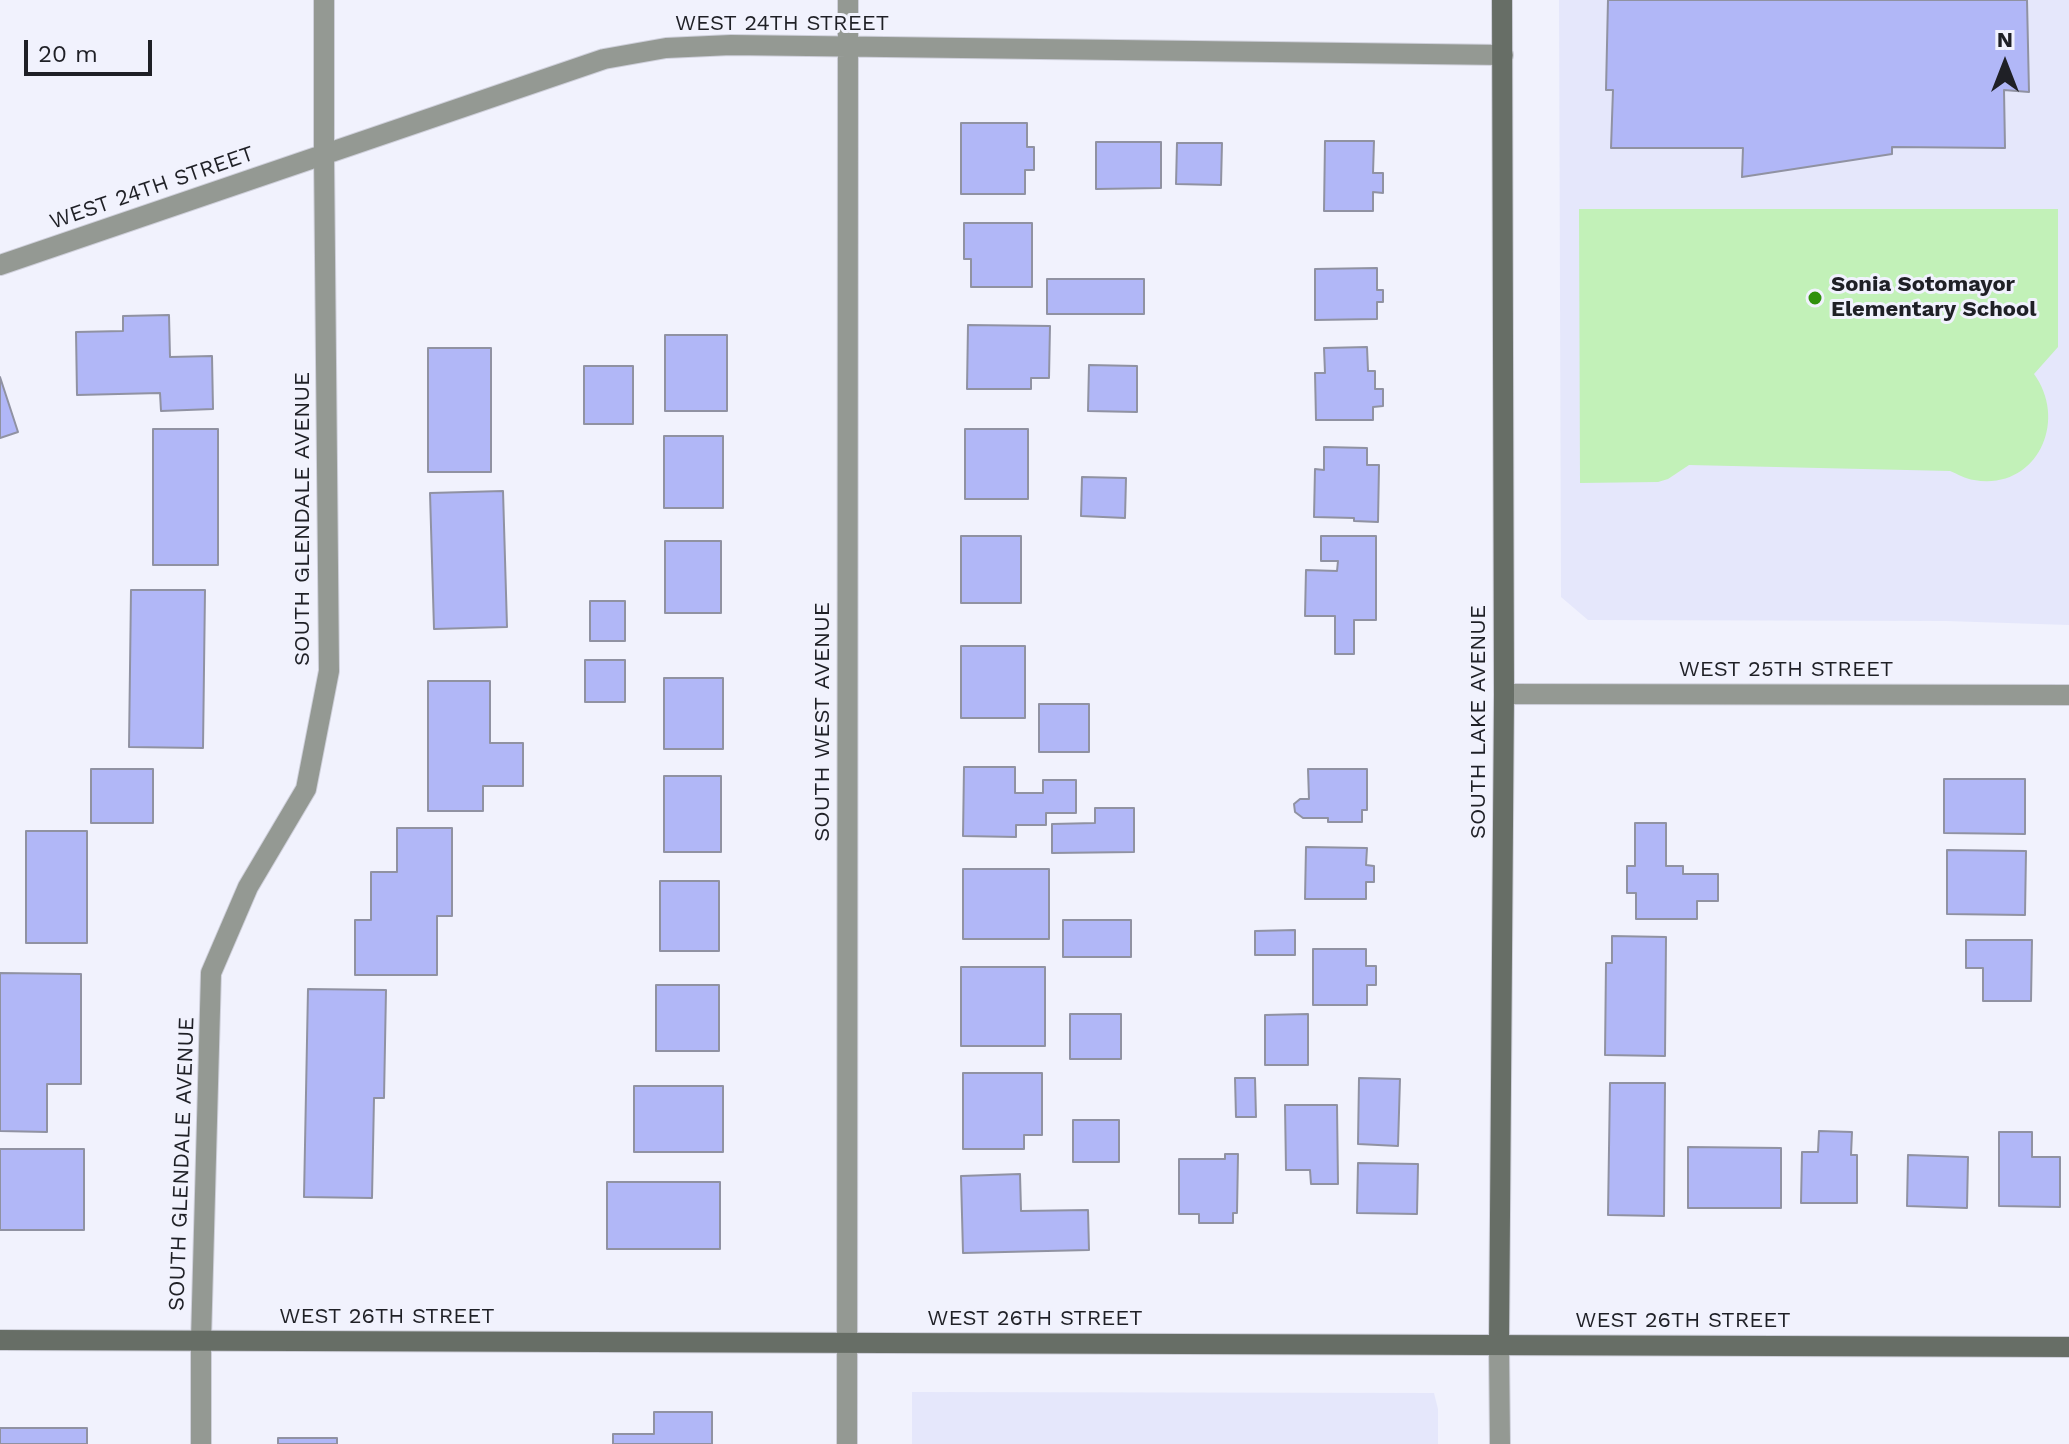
<!DOCTYPE html>
<style>
body{margin:0}
#map{position:relative;width:2069px;height:1444px;overflow:hidden;background:#f1f2fd;font-family:"Work Sans",sans-serif}
canvas{display:block}
.north{position:absolute;left:1965px;top:24px;width:80px;height:80px;-webkit-text-stroke:6px #f1f2fd;paint-order:stroke;rotate:0deg;font-size:22px;font-weight:700;line-height:32px;text-align:center;color:#1f2026}
.north::after{content:'';display:block;margin:auto;width:28px;height:36px;background:#1f2026;clip-path:polygon(50% 0,100% 100%,50% 72%,0 100%)}
.scale{position:absolute;left:24px;top:40px;width:128px;height:36px;box-sizing:border-box;border:4px solid #1f2026;border-top:0;padding-left:10px;font-size:24px;line-height:28px;white-space:nowrap;color:#1f2026;-webkit-text-stroke:6px #f1f2fd;paint-order:stroke}
</style>
<div id="map">
<canvas width="2069" height="1444"></canvas>
<div class="north">N</div>
<div class="scale">20 m</div>
</div>
<script>
const c = document.querySelector('canvas').getContext('2d');
c.lineJoin = 'round';
function fill(path, color) {
  c.fillStyle = color;
  c.fill(path, 'evenodd');
}
function strokePath(path, color, width, dash) {
  c.strokeStyle = color;
  c.lineWidth = width;
  c.lineCap = dash ? 'butt' : 'round';
  c.setLineDash(dash || []);
  c.stroke(path);
}
function drawText(font, color, halo, rows, align = 'center') {
  c.font = font + ' "Work Sans",sans-serif';
  c.lineWidth = 6;
  c.setLineDash([]);
  c.textBaseline = 'middle';
  c.strokeStyle = halo;
  c.fillStyle = color;
  for (const [text, x, y, turn = 0] of rows) {
    c.save();
    c.translate(x, y);
    c.rotate((+turn || 0) * Math.PI / 180);
    c.textAlign = isNaN(turn) ? turn : align;
    if (halo) c.strokeText(text, 0, 0);
    c.fillText(text, 0, 0);
    c.restore();
  }
}
const built = new Path2D(`
 M 1559,0 L 2069,0 L 2069,625 L 1946,621 L 1588,620 L 1561,597 Z
 M 912,1392 L 1434,1393 L 1438,1409 L 1438,1444 L 912,1444 Z`);
const green = new Path2D(`
 M 1579,209 L 2058,209 L 2058,347 L 2034,374 C 2069,422 2036,491 1974,480 C 1965,479 1958,474 1950,471 L 1689,465 L 1668,479 L 1658,482 L 1580,483 Z`);
const building = new Path2D(`
 M 1608,0 L 2027,0 L 2029,92 L 2004,90 L 2005,148 L 1892,147 L 1892,154 L 1742,177 L 1743,148 L 1611,148 L 1613,90 L 1606,90 Z
 M 961,123 L 1027,123 L 1027,147 L 1034,147 L 1034,170 L 1025,170 L 1025,194 L 961,194 Z
 M 1325,141 L 1374,141 L 1373,173 L 1383,173 L 1383,193 L 1373,192 L 1373,211 L 1324,211 Z
 M 1096,142 L 1161,142 L 1161,188 L 1096,189 Z
 M 1177,143 L 1222,143 L 1221,185 L 1176,184 Z
 M 964,223 L 1032,223 L 1032,287 L 971,287 L 971,259 L 964,259 Z
 M 1377,268 L 1377,290 L 1383,290 L 1383,302 L 1377,302 L 1377,319 L 1315,320 L 1315,269 Z
 M 1047,279 L 1144,279 L 1144,314 L 1047,314 Z
 M 169,315 L 170,357 L 212,356 L 213,409 L 161,411 L 160,393 L 77,395 L 76,332 L 123,331 L 123,316 Z
 M 968,325 L 1050,326 L 1049,378 L 1031,378 L 1031,389 L 967,389 Z
 M 665,335 L 727,335 L 727,411 L 665,411 Z
 M 1367,347 L 1368,371 L 1375,371 L 1375,389 L 1383,389 L 1383,406 L 1373,407 L 1373,420 L 1316,420 L 1315,373 L 1325,373 L 1324,348 Z
 M 428,348 L 491,348 L 491,472 L 428,472 Z
 M 1089,365 L 1137,366 L 1137,412 L 1088,411 Z
 M 584,366 L 633,366 L 633,424 L 584,424 Z
 M 0,377 L 18,432 L 0,438 Z
 M 153,429 L 218,429 L 218,565 L 153,565 Z
 M 965,429 L 1028,429 L 1028,499 L 965,499 Z
 M 664,436 L 723,436 L 723,508 L 664,508 Z
 M 1324,447 L 1367,448 L 1367,465 L 1379,465 L 1378,522 L 1354,521 L 1354,518 L 1314,517 L 1315,469 L 1324,470 Z
 M 1082,477 L 1126,478 L 1125,518 L 1081,516 Z
 M 503,491 L 507,627 L 434,629 L 430,493 Z
 M 961,536 L 1021,536 L 1021,603 L 961,603 Z
 M 1321,536 L 1376,536 L 1376,620 L 1354,620 L 1354,654 L 1335,654 L 1335,616 L 1305,616 L 1306,570 L 1337,571 L 1338,561 L 1321,561 Z
 M 665,541 L 721,541 L 721,613 L 665,613 Z
 M 131,590 L 205,590 L 203,748 L 129,747 Z
 M 590,601 L 625,601 L 625,641 L 590,641 Z
 M 961,646 L 1025,646 L 1025,718 L 961,718 Z
 M 585,660 L 625,660 L 625,702 L 585,702 Z
 M 664,678 L 723,678 L 723,749 L 664,749 Z
 M 428,681 L 490,681 L 490,743 L 523,743 L 523,786 L 483,786 L 483,811 L 428,811 Z
 M 1039,704 L 1089,704 L 1089,752 L 1039,752 Z
 M 964,767 L 1015,767 L 1015,793 L 1043,793 L 1043,780 L 1076,780 L 1076,813 L 1046,813 L 1046,825 L 1016,825 L 1016,837 L 963,836 Z
 M 91,769 L 153,769 L 153,823 L 91,823 Z
 M 1308,769 L 1367,769 L 1367,810 L 1362,810 L 1362,822 L 1328,822 L 1328,818 L 1303,818 L 1295,812 L 1294,804 L 1300,799 L 1309,799 Z
 M 664,776 L 721,776 L 721,852 L 664,852 Z
 M 1944,779 L 2025,779 L 2025,834 L 1944,833 Z
 M 1095,808 L 1134,808 L 1134,852 L 1052,853 L 1052,824 L 1095,823 Z
 M 1635,823 L 1666,823 L 1666,866 L 1683,866 L 1683,874 L 1718,874 L 1718,901 L 1697,901 L 1697,919 L 1636,919 L 1636,893 L 1627,893 L 1627,866 L 1635,866 Z
 M 397,828 L 452,828 L 452,916 L 437,916 L 437,975 L 355,975 L 355,920 L 371,920 L 371,872 L 397,872 Z
 M 26,831 L 87,831 L 87,943 L 26,943 Z
 M 1306,847 L 1367,848 L 1366,865 L 1374,866 L 1374,882 L 1366,882 L 1366,899 L 1305,899 Z
 M 1947,850 L 2026,851 L 2025,915 L 1947,914 Z
 M 963,869 L 1049,869 L 1049,939 L 963,939 Z
 M 660,881 L 719,881 L 719,951 L 660,951 Z
 M 1063,920 L 1131,920 L 1131,957 L 1063,957 Z
 M 1295,930 L 1295,955 L 1255,955 L 1255,931 Z
 M 1612,936 L 1666,937 L 1665,1056 L 1605,1055 L 1606,963 L 1612,963 Z
 M 1966,940 L 2032,940 L 2031,1001 L 1983,1001 L 1983,968 L 1966,968 Z
 M 1313,949 L 1366,949 L 1366,966 L 1376,966 L 1376,985 L 1367,985 L 1367,1005 L 1313,1005 Z
 M 961,967 L 1045,967 L 1045,1046 L 961,1046 Z
 M 0,973 L 81,974 L 81,1084 L 47,1084 L 47,1132 L 0,1131 Z
 M 656,985 L 719,985 L 719,1051 L 656,1051 Z
 M 308,989 L 386,990 L 384,1098 L 374,1098 L 372,1198 L 304,1197 Z
 M 1070,1014 L 1121,1014 L 1121,1059 L 1070,1059 Z
 M 1308,1014 L 1308,1065 L 1265,1065 L 1265,1015 Z
 M 963,1073 L 1042,1073 L 1042,1135 L 1024,1135 L 1024,1149 L 963,1149 Z
 M 1235,1078 L 1255,1078 L 1256,1117 L 1236,1117 Z
 M 1359,1078 L 1400,1079 L 1398,1146 L 1358,1144 Z
 M 1610,1083 L 1665,1083 L 1664,1216 L 1608,1215 Z
 M 634,1086 L 723,1086 L 723,1152 L 634,1152 Z
 M 1285,1105 L 1337,1105 L 1338,1184 L 1311,1184 L 1310,1170 L 1286,1170 Z
 M 1073,1120 L 1119,1120 L 1119,1162 L 1073,1162 Z
 M 1819,1131 L 1852,1132 L 1851,1155 L 1857,1155 L 1857,1203 L 1801,1203 L 1802,1152 L 1818,1152 Z
 M 1999,1132 L 2032,1132 L 2032,1157 L 2060,1157 L 2060,1207 L 1999,1206 Z
 M 1688,1147 L 1781,1148 L 1781,1208 L 1688,1208 Z
 M 0,1149 L 84,1149 L 84,1230 L 0,1230 Z
 M 1225,1154 L 1238,1154 L 1237,1213 L 1233,1213 L 1233,1223 L 1199,1223 L 1199,1214 L 1179,1214 L 1179,1159 L 1225,1159 Z
 M 1908,1155 L 1968,1157 L 1967,1208 L 1907,1206 Z
 M 1358,1163 L 1418,1164 L 1417,1214 L 1357,1213 Z
 M 1020,1174 L 1021,1211 L 1088,1210 L 1089,1250 L 963,1253 L 961,1176 Z
 M 607,1182 L 720,1182 L 720,1249 L 607,1249 Z
 M 654,1412 L 712,1412 L 712,1444 L 613,1444 L 613,1434 L 654,1434 Z
 M 0,1428 L 87,1428 L 87,1444 L 0,1444 Z
 M 278,1438 L 337,1438 L 337,1444 L 278,1444 Z`);
const street = new Path2D(`
 M 0,265 L 604,59 L 666,48 L 731,45 L 1503,55
 M 1504,694 L 2069,695
 M 1499,1345 L 1500,1444
 M 201,1444 L 201,1341 L 211,973 L 248,887 L 306,789 L 329,671 L 324,155 L 324,0
 M 847,1444 L 848,0`);
const secondary = new Path2D(`
 M 0,1340 L 2069,1347
 M 1499,1345 L 1504,694 L 1502,0`);
const markers = [
 [1815,298,8,"#2f910c"]
];
const streetNames = [
 ["WEST 24TH STREET",782,24],
 ["WEST 24TH STREET",152,188,-19],
 ["SOUTH GLENDALE AVENUE",303,519,-90],
 ["WEST 25TH STREET",1786,670],
 ["SOUTH WEST AVENUE",823,722,-90],
 ["SOUTH LAKE AVENUE",1479,722,-90],
 ["SOUTH GLENDALE AVENUE",182,1164,-88],
 ["WEST 26TH STREET",387,1317],
 ["WEST 26TH STREET",1035,1319],
 ["WEST 26TH STREET",1683,1321]
];
const poiNames = [
 ["Sonia Sotomayor",1831,285],
 ["Elementary School",1831,310]
];
fill(built, '#e5e7fb');
fill(green, '#c2f1b8');
fill(building, '#b1b7f7');
strokePath(building, '#9092a2', 2);
strokePath(street, '#cfd0db', 22);
strokePath(secondary, '#cfd0db', 22);
strokePath(street, '#949993', 20);
strokePath(secondary, '#676e66', 20);
for (const [x, y, r, color] of markers) {
  const dot = new Path2D();
  dot.arc(x, y, r, 0, 2 * Math.PI);
  c.fillStyle = color;
  c.fill(dot);
  strokePath(dot, '#f1f2fd', 3);
}
drawText('22px', '#1f2026', '#f1f2fd', streetNames);
drawText('bold 22px', '#1f2026', '#f1f2fd', poiNames, 'left');
</script>
